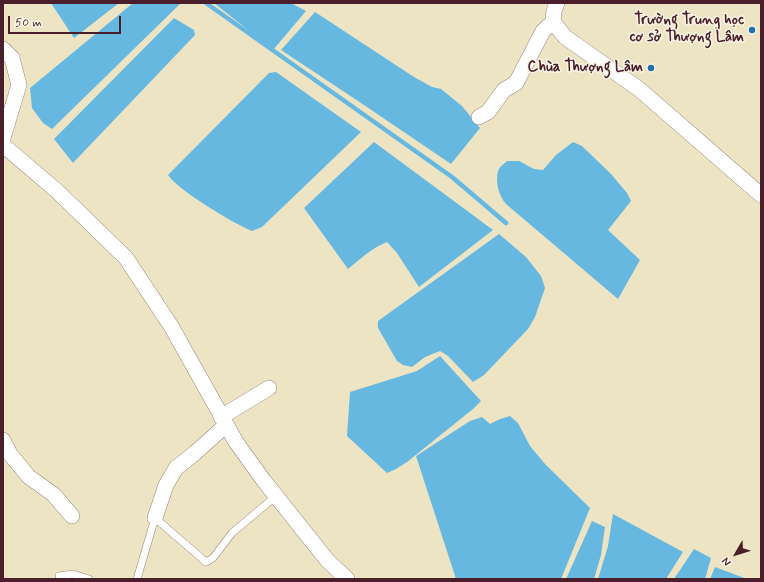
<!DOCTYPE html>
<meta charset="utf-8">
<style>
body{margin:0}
#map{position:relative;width:764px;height:582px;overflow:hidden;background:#ede4c4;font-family:Mynerve,sans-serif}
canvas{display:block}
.frame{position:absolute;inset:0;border:4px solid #4a1f2b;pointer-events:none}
.north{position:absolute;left:716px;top:534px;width:40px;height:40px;-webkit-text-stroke:3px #fcf5e5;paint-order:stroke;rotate:231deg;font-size:11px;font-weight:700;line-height:16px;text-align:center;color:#4a1f2b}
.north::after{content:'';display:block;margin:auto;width:14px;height:18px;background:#4a1f2b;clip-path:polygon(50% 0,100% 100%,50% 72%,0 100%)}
.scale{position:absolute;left:8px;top:16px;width:113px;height:18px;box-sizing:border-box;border:2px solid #4a1f2b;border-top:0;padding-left:5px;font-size:12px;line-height:14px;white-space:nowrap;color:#4a1f2b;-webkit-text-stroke:3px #fcf5e5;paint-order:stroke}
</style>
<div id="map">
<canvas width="764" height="582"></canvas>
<div class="frame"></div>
<div class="north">N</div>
<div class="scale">50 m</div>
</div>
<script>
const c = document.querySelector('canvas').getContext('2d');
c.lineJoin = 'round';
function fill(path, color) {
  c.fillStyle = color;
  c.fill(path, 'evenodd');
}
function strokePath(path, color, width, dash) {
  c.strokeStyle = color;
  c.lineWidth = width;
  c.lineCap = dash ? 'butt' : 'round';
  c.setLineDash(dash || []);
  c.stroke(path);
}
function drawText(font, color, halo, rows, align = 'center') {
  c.font = font + ' Mynerve,sans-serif';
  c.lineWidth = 3;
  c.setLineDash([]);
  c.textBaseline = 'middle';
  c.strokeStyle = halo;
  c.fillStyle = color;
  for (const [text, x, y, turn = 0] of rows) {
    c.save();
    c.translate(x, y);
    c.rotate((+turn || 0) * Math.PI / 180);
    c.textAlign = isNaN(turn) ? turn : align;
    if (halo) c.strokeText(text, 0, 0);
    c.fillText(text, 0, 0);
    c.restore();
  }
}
const water = new Path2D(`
 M 51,3 L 119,3 L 74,38 Z
 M 133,3 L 181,3 L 52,129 L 43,123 L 32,108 L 30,88 Z
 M 214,3 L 291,3 L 306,11 L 273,50 Z
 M 315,12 L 414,77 L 432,87 L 441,89 L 462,106 L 480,128 L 451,164 L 364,105 L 281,50 Z
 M 174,18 L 194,30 L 195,35 L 73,163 L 54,139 Z
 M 276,72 L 361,132 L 262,227 L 252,231 C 233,223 179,191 168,175 L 269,73 Z
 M 374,142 L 493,230 L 419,287 L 397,253 L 387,242 C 372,248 360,259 348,269 L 304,208 Z
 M 573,142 L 582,146 L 611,174 L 627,193 L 631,201 L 608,230 L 640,260 L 618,299 L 506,204 C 499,196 495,182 498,171 C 499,167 504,164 507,161 L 519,161 L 534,169 L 543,170 L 556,155 Z
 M 499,234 L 526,257 L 541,276 L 545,288 L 535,317 L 528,329 L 484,375 L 473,382 L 448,356 L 440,351 L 425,357 L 412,367 L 403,365 L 397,361 L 378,328 L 378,321 Z
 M 440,356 L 481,401 L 473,409 L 407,462 L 396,469 L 387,473 L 347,436 L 350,392 L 417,371 Z
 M 510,416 L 518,423 L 530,446 L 545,464 L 590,508 L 561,579 L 456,579 L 416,456 L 470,421 L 482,417 L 490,424 L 500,419 Z
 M 613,514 L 683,552 L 666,579 L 598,579 L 608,546 Z
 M 592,521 L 605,527 L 601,555 L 594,579 L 566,579 Z
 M 694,549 L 711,558 L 705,579 L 674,579 Z
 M 715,567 L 747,579 L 710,579 Z`);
const stream = new Path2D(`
 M 206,3 L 452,177 L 506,223`);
const lane = new Path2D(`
 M 59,576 L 73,574 L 89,579
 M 137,579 L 155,518 L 206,562 L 213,558 L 232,533 L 276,496`);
const street = new Path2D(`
 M 557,3 L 554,11 L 553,22 L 565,37 L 639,89 L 761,195
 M 3,49 L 12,58 L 19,85 L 3,138
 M 479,117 L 488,112 L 504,90 L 516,83 L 543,31 L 553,22
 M 3,145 L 57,191 L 126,258 L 171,326 L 236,442 L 264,481 L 327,560 L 347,579
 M 221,417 L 269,388
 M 3,440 L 10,454 L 29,477 L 53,494 L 72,516
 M 155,518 L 166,485 L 176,468 L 195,453 L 226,425`);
const markers = [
 [752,30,4,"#1f6fb2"],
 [651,68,4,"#1f6fb2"]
];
const poiNames = [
 ["Trường Trung học",744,21],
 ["cơ sở Thượng Lâm",744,38],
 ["Chùa Thượng Lâm",643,68]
];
fill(water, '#66b8e1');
strokePath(stream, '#66b8e1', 4.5);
strokePath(lane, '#9c8278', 8);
strokePath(street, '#9c8278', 16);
strokePath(lane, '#fff', 7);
strokePath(street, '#fff', 15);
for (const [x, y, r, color] of markers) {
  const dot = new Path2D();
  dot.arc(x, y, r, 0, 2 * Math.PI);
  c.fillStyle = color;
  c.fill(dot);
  strokePath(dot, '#fcf5e5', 1.5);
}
drawText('bold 15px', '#4a1f2b', '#fcf5e5', poiNames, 'right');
</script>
